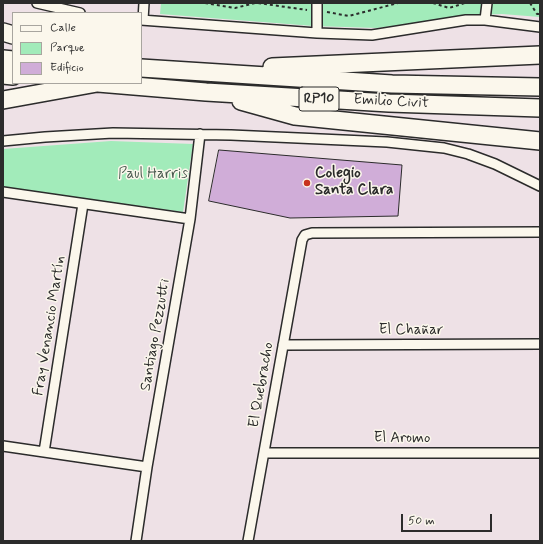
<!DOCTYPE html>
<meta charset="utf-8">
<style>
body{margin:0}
#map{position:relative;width:543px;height:544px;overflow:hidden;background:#eee1e6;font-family:Mynerve,sans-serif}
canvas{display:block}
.frame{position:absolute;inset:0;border:4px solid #2b2b2b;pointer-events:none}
.legend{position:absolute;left:12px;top:12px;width:130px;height:72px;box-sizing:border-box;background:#fbf7ec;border:1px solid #a8a59f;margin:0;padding:5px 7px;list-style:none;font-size:12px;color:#2b2b2b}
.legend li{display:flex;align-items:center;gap:8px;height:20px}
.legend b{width:20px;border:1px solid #a8a59f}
.scale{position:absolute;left:401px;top:514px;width:91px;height:18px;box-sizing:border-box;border:2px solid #2b2b2b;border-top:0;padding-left:5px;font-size:12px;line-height:14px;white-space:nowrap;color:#2b2b2b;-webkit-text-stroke:3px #fbf7ec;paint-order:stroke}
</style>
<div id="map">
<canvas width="543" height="544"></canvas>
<div class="frame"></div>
<ul class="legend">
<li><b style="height:5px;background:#fbf7ec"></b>Calle</li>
<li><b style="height:11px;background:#a2ebba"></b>Parque</li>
<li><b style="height:11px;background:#d0add8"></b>Edificio</li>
</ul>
<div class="scale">50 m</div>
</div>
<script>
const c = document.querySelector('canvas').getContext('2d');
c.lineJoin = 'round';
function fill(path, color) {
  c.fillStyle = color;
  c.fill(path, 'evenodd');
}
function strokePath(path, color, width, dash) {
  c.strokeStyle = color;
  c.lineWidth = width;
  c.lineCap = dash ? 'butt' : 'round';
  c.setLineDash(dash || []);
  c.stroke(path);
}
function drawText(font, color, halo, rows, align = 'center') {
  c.font = font + ' Mynerve,sans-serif';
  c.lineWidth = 3;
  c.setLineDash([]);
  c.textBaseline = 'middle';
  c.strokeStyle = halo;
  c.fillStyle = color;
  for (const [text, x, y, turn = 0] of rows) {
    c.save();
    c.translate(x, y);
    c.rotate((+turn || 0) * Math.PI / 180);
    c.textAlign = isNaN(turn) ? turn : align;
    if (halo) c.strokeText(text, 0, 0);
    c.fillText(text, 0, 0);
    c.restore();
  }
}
const green = new Path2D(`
 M 161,3 L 540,3 L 540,17 L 502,14 L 479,15 L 377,28 L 313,26 L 160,14 Z
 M 111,141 L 193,144 L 183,212 L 3,188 L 3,149 Z`);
const building = new Path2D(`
 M 219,150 L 402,165 L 398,216 L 290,218 L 209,201 Z`);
const path = new Path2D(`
 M 205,3 L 235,8 L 255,3
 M 258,3 L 307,10
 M 433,3 L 449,8 L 465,3
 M 530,3 L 537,14 L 540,14
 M 327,12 L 349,16 L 398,3`);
const minor = new Path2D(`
 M 37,3 L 80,13
 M 141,20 L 317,33 L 372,35 L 466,20 L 485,20 L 540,27
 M 143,20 L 144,3
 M 485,20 L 487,3
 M 317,33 L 317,3
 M 3,141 L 45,137 L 113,133 L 231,135 L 387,142 L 444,148 L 468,154 L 495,164 L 540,186
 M 3,192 L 190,219
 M 283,345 L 540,344
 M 3,446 L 147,467
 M 44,452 L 83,204
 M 264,453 L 540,453
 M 136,541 L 147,467 L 190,219 L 200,134
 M 248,541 L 302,240 L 305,235 L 312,233 L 540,232`);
const motorway = new Path2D(`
 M 3,32 L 13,35
 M 3,59 L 13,60
 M 272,67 L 540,55
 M 141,68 L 392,84 L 540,87
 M 3,75 L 13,76
 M 98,83 L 206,92 L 389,103 L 540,108
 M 3,100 L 97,83
 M 241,101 L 295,116 L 540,141`);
const markers = [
 [307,183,4,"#c8321e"]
];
const shields = [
 [319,99,40]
];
const shieldNames = [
 ["RP10",319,99]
];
const streetNames = [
 ["Emilio Civit",391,102,3],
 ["Fray Venancio Martín",50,326,-81],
 ["El Chañar",411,331],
 ["Santiago Pezzutti",156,335,-80],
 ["El Quebracho",262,385,-80],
 ["El Aromo",402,439]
];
const poiNames = [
 ["Colegio",315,174],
 ["Santa Clara",315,191]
];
const parkNames = [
 ["Paul Harris",153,175]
];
fill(green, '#a2ebba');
fill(building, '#d0add8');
strokePath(building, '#2b2b2b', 1);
strokePath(minor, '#2b2b2b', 12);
strokePath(motorway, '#2b2b2b', 20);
strokePath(path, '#2b2b2b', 2, [3, 3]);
strokePath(minor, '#fbf7ec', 9);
strokePath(motorway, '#fbf7ec', 17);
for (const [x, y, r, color] of markers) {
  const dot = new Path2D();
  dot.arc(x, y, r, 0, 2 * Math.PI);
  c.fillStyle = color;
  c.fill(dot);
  strokePath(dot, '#fbf7ec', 1.5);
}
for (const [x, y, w] of shields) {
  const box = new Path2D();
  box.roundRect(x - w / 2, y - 12, w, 24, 3);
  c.fillStyle = '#fbf7ec';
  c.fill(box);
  strokePath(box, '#2b2b2b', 1);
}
drawText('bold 14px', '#2b2b2b', null, shieldNames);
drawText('15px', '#2b2b2b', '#fbf7ec', streetNames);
drawText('bold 15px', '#2b2b2b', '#fbf7ec', poiNames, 'left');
drawText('15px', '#495b4f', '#fbf7ec', parkNames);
</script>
